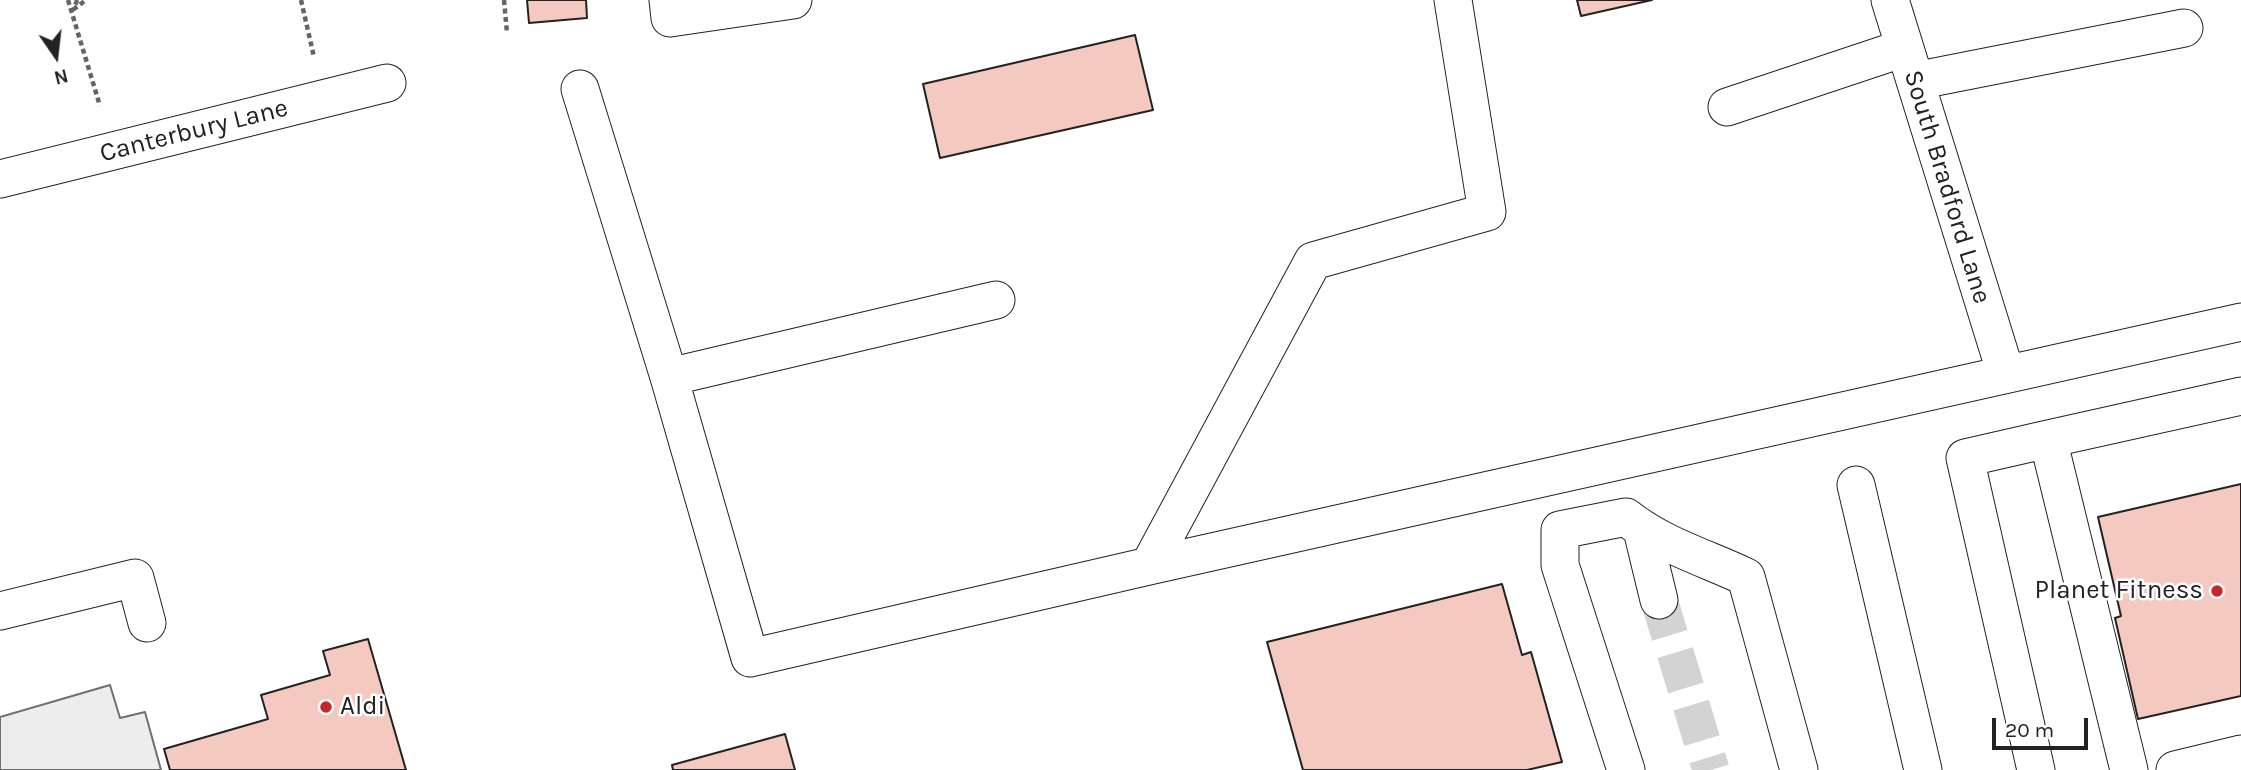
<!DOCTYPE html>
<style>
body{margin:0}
#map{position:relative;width:2241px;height:770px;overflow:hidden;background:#fff;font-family:Karla,sans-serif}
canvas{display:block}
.north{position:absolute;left:21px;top:21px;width:70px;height:70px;-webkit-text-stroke:5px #fff;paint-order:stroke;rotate:166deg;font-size:19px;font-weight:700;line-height:28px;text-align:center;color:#222}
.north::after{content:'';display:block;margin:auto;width:24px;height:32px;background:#222;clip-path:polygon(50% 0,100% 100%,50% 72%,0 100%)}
.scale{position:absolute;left:1992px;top:718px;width:96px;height:32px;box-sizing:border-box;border:4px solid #222;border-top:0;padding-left:9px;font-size:21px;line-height:24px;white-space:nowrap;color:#222;-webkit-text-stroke:5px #fff;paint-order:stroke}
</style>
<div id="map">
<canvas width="2241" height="770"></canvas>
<div class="north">N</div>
<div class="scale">20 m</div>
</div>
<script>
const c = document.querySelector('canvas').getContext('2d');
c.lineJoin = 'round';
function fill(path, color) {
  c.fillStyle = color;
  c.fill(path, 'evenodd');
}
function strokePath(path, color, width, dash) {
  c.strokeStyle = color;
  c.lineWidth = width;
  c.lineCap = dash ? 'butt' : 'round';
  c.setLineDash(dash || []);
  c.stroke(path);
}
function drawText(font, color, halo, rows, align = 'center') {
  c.font = font + ' Karla,sans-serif';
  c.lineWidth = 5;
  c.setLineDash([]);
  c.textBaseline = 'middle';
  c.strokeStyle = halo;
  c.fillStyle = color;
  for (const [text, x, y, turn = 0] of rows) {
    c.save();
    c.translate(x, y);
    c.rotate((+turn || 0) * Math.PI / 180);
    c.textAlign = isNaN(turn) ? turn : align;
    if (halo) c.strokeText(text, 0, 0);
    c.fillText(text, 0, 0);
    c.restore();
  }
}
const parking = new Path2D(`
 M 110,685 L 120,718 L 145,712 L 161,770 L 0,770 L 0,717 Z`);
const building = new Path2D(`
 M 527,0 L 586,0 L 587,18 L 529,23 Z
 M 1577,0 L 1652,0 L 1581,16 Z
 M 1135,35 L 1153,110 L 940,158 L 923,84 Z
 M 2241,484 L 2241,696 L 2138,719 L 2115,618 L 2121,616 L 2098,517 Z
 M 1502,584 L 1522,655 L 1531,652 L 1562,762 L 1527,770 L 1303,770 L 1267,642 Z
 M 368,639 L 406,770 L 170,770 L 164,749 L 268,719 L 261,695 L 330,675 L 323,651 Z
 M 785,734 L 795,770 L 673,770 L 672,765 Z`);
const minorTunnel = new Path2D(`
 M 1659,600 L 1711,770`);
const path = new Path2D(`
 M 68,0 L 100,106
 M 77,0 L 74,9 L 86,0
 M 301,0 L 314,57
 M 504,0 L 507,33`);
const minor = new Path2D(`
 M 668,0 L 670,18 L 793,0
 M 1890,0 L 2006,374
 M 1915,81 L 2184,28
 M 580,89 L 669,377 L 750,658 L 1149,566 L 1313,261 L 1487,212 L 1453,0
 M 1727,107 L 1904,48
 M 0,179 L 387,83
 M 669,377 L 996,300
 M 1856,485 L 1923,770
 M 1642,530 L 1659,600
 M 1149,566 L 2241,322
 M 0,611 L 135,578 L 147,623
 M 1626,770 L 1560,565 L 1560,530 L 1626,517 C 1661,545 1706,558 1746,577 L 1799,770
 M 2036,770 L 1965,458 L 2048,439
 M 2129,770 L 2048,439 L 2241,396
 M 2175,770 L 2241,754`);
const markers = [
 [2217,591,7,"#c62828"],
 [326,707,7,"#c62828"]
];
const streetNames = [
 ["Canterbury Lane",194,131,-14],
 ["South Bradford Lane",1947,187,73]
];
const poiNames = [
 ["Planet Fitness",2203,591],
 ["Aldi",340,707,"left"]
];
fill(parking, '#ededed');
strokePath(parking, '#6f6f6f', 2);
fill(building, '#f3c9c0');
strokePath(building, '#222', 2);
strokePath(minorTunnel, '#d3d3d3', 37, [37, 18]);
strokePath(minor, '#222', 39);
strokePath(path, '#646464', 4.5, [5, 3.5]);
strokePath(minor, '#fff', 37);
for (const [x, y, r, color] of markers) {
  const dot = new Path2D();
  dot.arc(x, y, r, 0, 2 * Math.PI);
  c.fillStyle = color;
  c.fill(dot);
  strokePath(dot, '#fff', 2.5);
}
drawText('26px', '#222', '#fff', streetNames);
drawText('26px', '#222', '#fff', poiNames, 'right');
</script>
